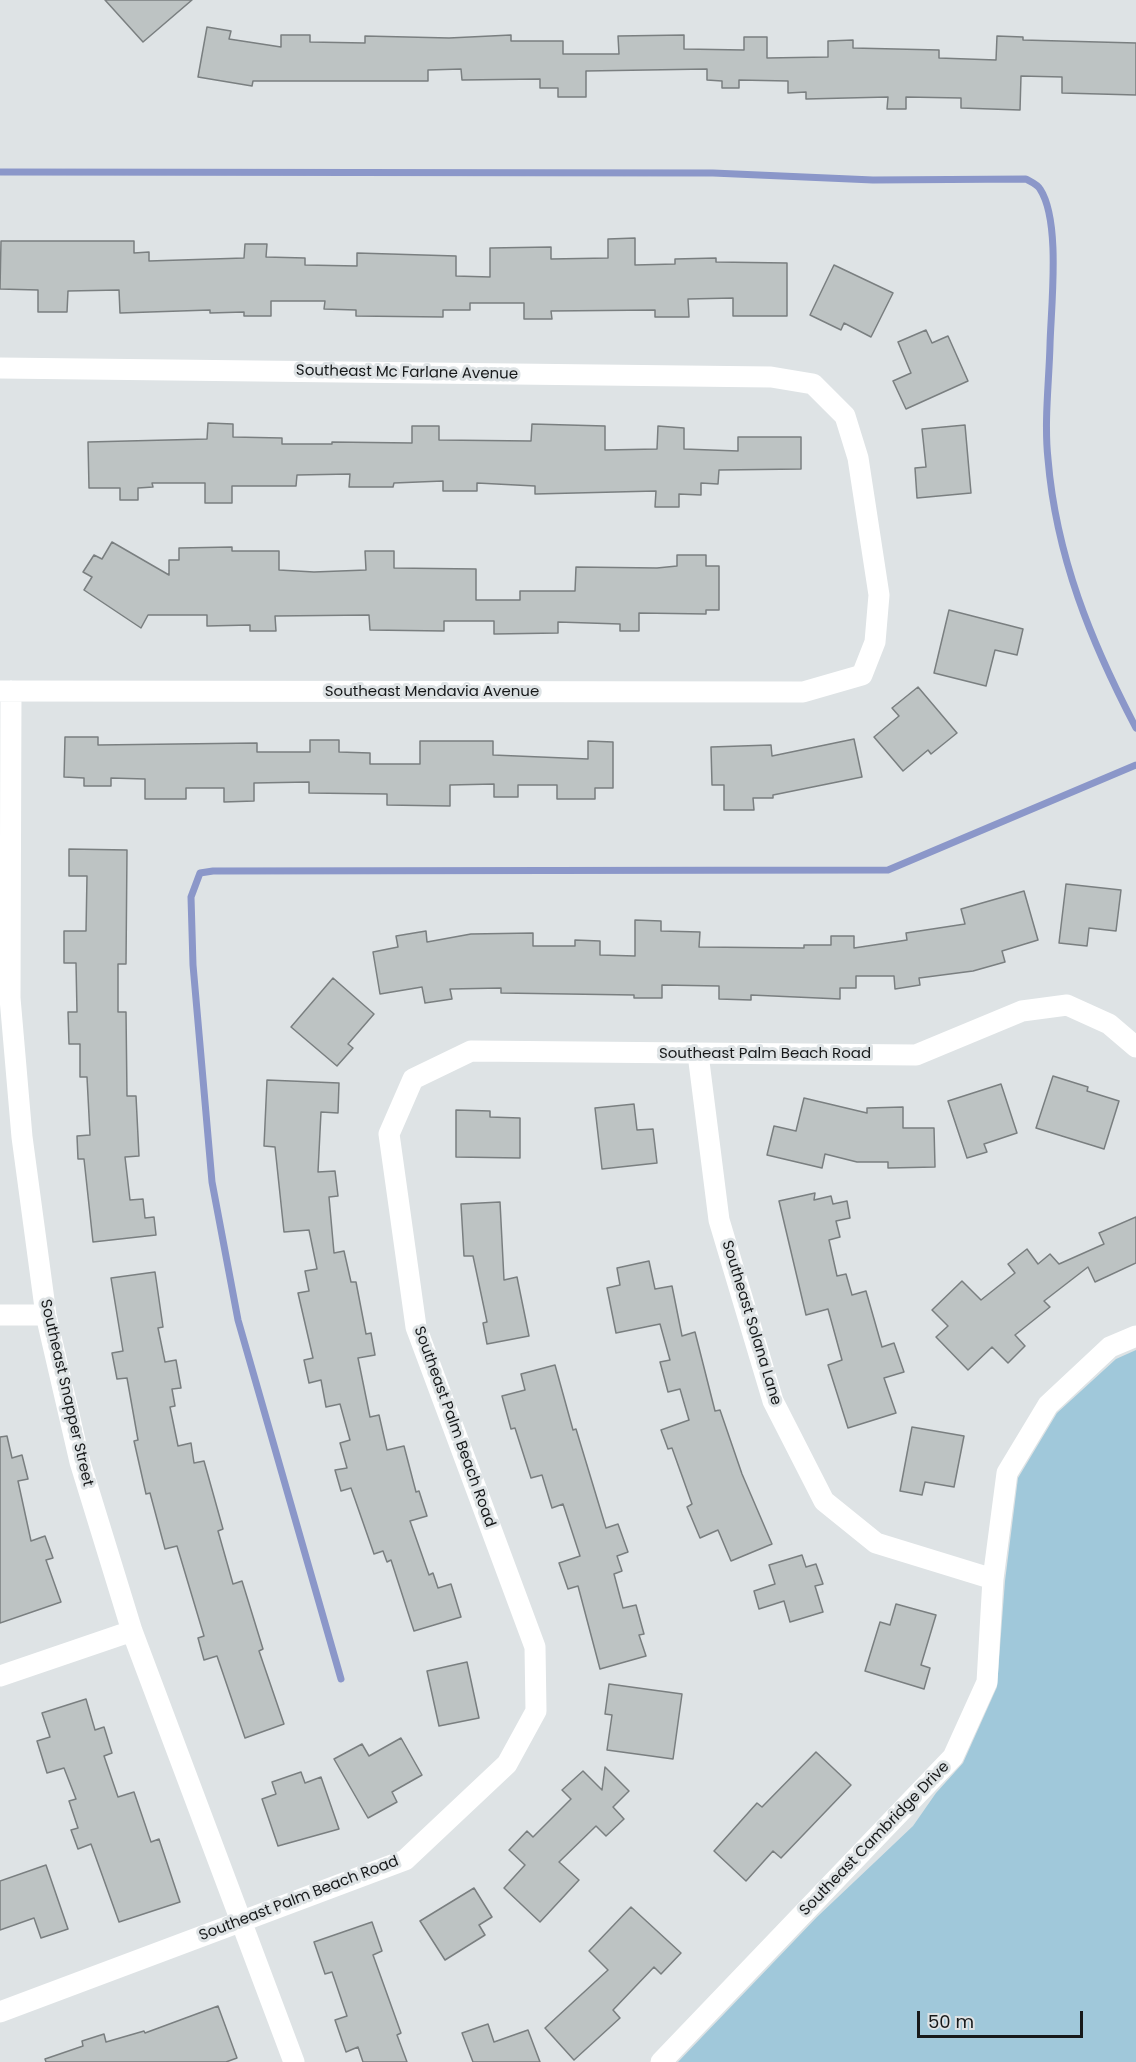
<!DOCTYPE html>
<style>
body{margin:0}
#map{position:relative;width:1136px;height:2062px;overflow:hidden;background:#dee3e5;font-family:Poppins,sans-serif}
canvas{display:block}
.scale{position:absolute;left:917px;top:2011px;width:166px;height:27px;box-sizing:border-box;border:3px solid #17191a;border-top:0;padding-left:8px;font-size:18px;line-height:21px;white-space:nowrap;color:#17191a;-webkit-text-stroke:4px #dee3e5;paint-order:stroke}
</style>
<div id="map">
<canvas width="1136" height="2062"></canvas>
<div class="scale">50 m</div>
</div>
<script>
const c = document.querySelector('canvas').getContext('2d');
c.lineJoin = 'round';
function fill(path, color) {
  c.fillStyle = color;
  c.fill(path, 'evenodd');
}
function strokePath(path, color, width, dash) {
  c.strokeStyle = color;
  c.lineWidth = width;
  c.lineCap = dash ? 'butt' : 'round';
  c.setLineDash(dash || []);
  c.stroke(path);
}
function drawText(font, color, halo, rows, align = 'center') {
  c.font = font + ' Poppins,sans-serif';
  c.lineWidth = 6;
  c.setLineDash([]);
  c.textBaseline = 'middle';
  c.strokeStyle = halo;
  c.fillStyle = color;
  for (const [text, x, y, turn = 0] of rows) {
    c.save();
    c.translate(x, y);
    c.rotate((+turn || 0) * Math.PI / 180);
    c.textAlign = isNaN(turn) ? turn : align;
    if (halo) c.strokeText(text, 0, 0);
    c.fillText(text, 0, 0);
    c.restore();
  }
}
const green = new Path2D(`
 M 1136,1350 L 1136,2062 L 678,2062 L 817,1917 L 913,1826 L 936,1793 L 963,1763 L 997,1687 L 1005,1581 L 1018,1478 L 1057,1413 L 1116,1359 Z`);
const stream = new Path2D(`
 M 0,172 L 713,173 L 873,180 L 1026,179 C 1031,182 1037,184 1040,189 C 1061,221 1051,306 1050,345 C 1049,382 1044,422 1048,459 C 1056,556 1091,642 1136,728
 M 341,1679 L 238,1320 L 212,1182 L 193,965 L 191,897 L 200,873 L 213,871 L 888,870 L 1136,765`);
const building = new Path2D(`
 M 105,0 L 192,0 L 143,42 Z
 M 207,27 L 231,31 L 229,39 L 281,47 L 281,35 L 310,35 L 310,42 L 365,43 L 365,36 L 449,38 L 511,35 L 511,41 L 563,41 L 563,54 L 619,54 L 618,36 L 684,35 L 684,49 L 744,50 L 744,37 L 767,37 L 767,58 L 828,57 L 828,41 L 853,40 L 853,48 L 939,50 L 939,58 L 996,60 L 997,36 L 1023,37 L 1023,40 L 1136,43 L 1136,95 L 1062,93 L 1062,77 L 1021,76 L 1020,110 L 961,108 L 961,98 L 906,97 L 906,109 L 887,109 L 888,97 L 806,99 L 806,92 L 788,93 L 788,81 L 739,80 L 739,88 L 722,88 L 722,81 L 707,80 L 707,69 L 586,71 L 586,97 L 558,97 L 558,88 L 540,88 L 540,79 L 462,80 L 461,69 L 428,70 L 428,81 L 253,81 L 252,86 L 198,77 Z
 M 635,238 L 635,265 L 675,264 L 675,259 L 716,258 L 716,262 L 787,263 L 787,316 L 733,316 L 733,298 L 688,299 L 689,317 L 655,317 L 655,310 L 551,311 L 552,319 L 524,319 L 524,303 L 470,303 L 470,310 L 443,310 L 443,317 L 356,316 L 356,310 L 324,309 L 325,301 L 271,301 L 271,316 L 244,316 L 244,312 L 210,313 L 210,310 L 120,313 L 119,290 L 68,291 L 67,312 L 38,312 L 38,290 L 0,289 L 1,241 L 134,241 L 134,253 L 149,252 L 149,261 L 244,258 L 245,244 L 267,244 L 266,257 L 305,258 L 305,265 L 357,266 L 357,253 L 456,256 L 456,276 L 490,277 L 490,248 L 551,247 L 551,259 L 608,258 L 608,239 Z
 M 834,265 L 893,293 L 871,337 L 844,323 L 841,330 L 810,315 Z
 M 926,330 L 932,343 L 948,336 L 968,381 L 906,409 L 893,381 L 911,373 L 898,342 Z
 M 208,423 L 233,424 L 233,437 L 282,438 L 282,444 L 332,444 L 332,442 L 412,443 L 412,426 L 439,426 L 439,440 L 531,441 L 532,424 L 605,426 L 605,450 L 657,449 L 658,426 L 684,428 L 684,449 L 738,451 L 738,437 L 801,437 L 801,469 L 719,470 L 718,484 L 701,483 L 701,495 L 679,494 L 679,507 L 655,507 L 656,491 L 535,494 L 535,486 L 477,483 L 477,491 L 443,491 L 443,481 L 394,483 L 393,487 L 349,487 L 350,474 L 297,475 L 296,486 L 232,486 L 232,503 L 205,503 L 205,483 L 152,483 L 153,487 L 138,488 L 138,500 L 120,500 L 120,488 L 89,488 L 88,442 L 207,439 Z
 M 965,425 L 971,493 L 917,498 L 915,468 L 926,467 L 922,429 Z
 M 112,542 L 169,575 L 169,560 L 179,560 L 179,548 L 232,547 L 232,551 L 279,551 L 279,570 L 314,572 L 366,570 L 365,551 L 394,551 L 394,568 L 476,569 L 476,600 L 520,600 L 520,591 L 575,591 L 576,567 L 657,568 L 677,566 L 677,555 L 706,555 L 706,566 L 719,566 L 719,610 L 706,610 L 706,614 L 639,613 L 639,631 L 620,631 L 620,624 L 558,622 L 558,633 L 494,634 L 494,621 L 444,621 L 444,631 L 370,630 L 369,615 L 275,616 L 276,631 L 250,631 L 250,625 L 207,626 L 207,615 L 148,615 L 141,628 L 84,590 L 92,577 L 83,572 L 94,555 L 102,559 Z
 M 949,610 L 1023,629 L 1017,655 L 995,650 L 986,686 L 934,673 Z
 M 918,687 L 957,733 L 931,754 L 928,750 L 903,771 L 874,737 L 899,716 L 892,708 Z
 M 65,737 L 98,737 L 98,745 L 257,743 L 257,752 L 310,752 L 310,740 L 339,740 L 339,752 L 370,753 L 370,764 L 420,764 L 420,741 L 493,741 L 493,755 L 588,759 L 588,741 L 613,742 L 613,788 L 595,788 L 595,799 L 557,799 L 557,785 L 518,785 L 518,797 L 494,797 L 494,784 L 450,785 L 450,806 L 387,805 L 387,794 L 309,793 L 309,782 L 254,783 L 254,801 L 224,802 L 224,788 L 186,788 L 186,799 L 145,799 L 145,779 L 111,778 L 111,786 L 84,786 L 84,778 L 64,777 Z
 M 854,739 L 862,777 L 773,795 L 773,798 L 753,798 L 754,810 L 724,810 L 724,785 L 712,785 L 711,747 L 771,745 L 772,756 Z
 M 69,849 L 127,850 L 126,964 L 118,964 L 118,1012 L 126,1012 L 127,1096 L 136,1096 L 139,1156 L 125,1157 L 130,1200 L 143,1199 L 145,1218 L 154,1217 L 156,1235 L 93,1242 L 84,1159 L 78,1159 L 77,1136 L 90,1135 L 87,1077 L 80,1077 L 80,1044 L 69,1044 L 68,1012 L 77,1012 L 76,963 L 64,963 L 64,931 L 86,931 L 87,876 L 69,876 Z
 M 1066,884 L 1121,890 L 1116,931 L 1089,928 L 1087,946 L 1059,943 Z
 M 1024,891 L 1038,940 L 1002,951 L 1005,962 L 973,971 L 919,978 L 920,985 L 895,989 L 894,976 L 856,976 L 856,988 L 840,988 L 840,999 L 751,995 L 751,1000 L 719,999 L 719,986 L 662,985 L 662,998 L 634,998 L 634,995 L 501,993 L 501,988 L 450,989 L 452,999 L 425,1003 L 422,987 L 380,994 L 373,952 L 398,947 L 396,936 L 426,931 L 427,942 L 471,934 L 533,933 L 533,946 L 575,946 L 575,940 L 600,941 L 600,955 L 635,956 L 635,920 L 661,921 L 661,931 L 700,932 L 699,947 L 804,948 L 804,945 L 831,945 L 831,936 L 854,936 L 854,948 L 907,940 L 906,933 L 965,924 L 961,909 Z
 M 333,978 L 374,1014 L 348,1044 L 353,1048 L 337,1066 L 291,1027 Z
 M 1053,1076 L 1088,1087 L 1087,1091 L 1119,1101 L 1104,1149 L 1036,1128 Z
 M 267,1080 L 339,1083 L 338,1113 L 321,1112 L 318,1172 L 335,1171 L 338,1196 L 329,1197 L 334,1253 L 344,1251 L 351,1282 L 356,1282 L 366,1334 L 371,1333 L 375,1355 L 358,1358 L 370,1417 L 379,1415 L 387,1450 L 404,1446 L 416,1492 L 419,1491 L 427,1516 L 410,1521 L 429,1575 L 433,1573 L 438,1588 L 451,1584 L 461,1617 L 414,1631 L 391,1560 L 387,1562 L 383,1551 L 374,1554 L 351,1488 L 341,1491 L 335,1470 L 347,1468 L 340,1443 L 350,1440 L 340,1404 L 326,1407 L 321,1380 L 309,1383 L 304,1360 L 313,1358 L 298,1293 L 309,1291 L 305,1271 L 317,1269 L 309,1230 L 284,1232 L 275,1147 L 264,1146 Z
 M 1001,1084 L 1017,1133 L 984,1144 L 987,1152 L 967,1158 L 948,1101 Z
 M 804,1098 L 867,1113 L 867,1108 L 903,1107 L 903,1128 L 934,1128 L 935,1167 L 888,1168 L 888,1162 L 857,1162 L 825,1154 L 822,1168 L 767,1155 L 774,1126 L 796,1131 Z
 M 634,1104 L 637,1130 L 653,1129 L 657,1163 L 602,1169 L 595,1108 Z
 M 456,1110 L 490,1111 L 490,1117 L 520,1118 L 520,1158 L 456,1157 Z
 M 815,1193 L 814,1200 L 831,1196 L 833,1204 L 847,1201 L 850,1218 L 836,1221 L 840,1237 L 829,1240 L 837,1276 L 846,1274 L 852,1295 L 866,1291 L 882,1347 L 894,1343 L 904,1372 L 884,1378 L 896,1413 L 848,1428 L 828,1365 L 842,1360 L 828,1309 L 806,1315 L 779,1201 Z
 M 500,1202 L 504,1280 L 517,1277 L 529,1336 L 487,1344 L 483,1323 L 487,1322 L 473,1256 L 464,1256 L 461,1204 Z
 M 1136,1217 L 1136,1263 L 1095,1282 L 1088,1267 L 1044,1301 L 1050,1307 L 1015,1335 L 1025,1346 L 1008,1363 L 992,1347 L 968,1370 L 936,1337 L 948,1326 L 932,1310 L 962,1281 L 981,1300 L 1015,1273 L 1008,1264 L 1027,1249 L 1038,1264 L 1050,1254 L 1059,1264 L 1104,1244 L 1099,1233 Z
 M 649,1261 L 655,1289 L 672,1286 L 682,1336 L 695,1332 L 715,1411 L 720,1410 L 742,1474 L 772,1544 L 731,1561 L 718,1530 L 700,1538 L 687,1507 L 692,1504 L 672,1448 L 668,1449 L 661,1430 L 689,1420 L 680,1389 L 668,1392 L 660,1362 L 670,1360 L 660,1324 L 616,1333 L 607,1288 L 620,1285 L 617,1268 Z
 M 155,1272 L 163,1327 L 158,1328 L 165,1362 L 176,1360 L 181,1388 L 172,1389 L 175,1406 L 170,1407 L 178,1446 L 191,1443 L 194,1463 L 204,1461 L 223,1529 L 218,1531 L 233,1584 L 242,1581 L 263,1649 L 259,1651 L 284,1724 L 245,1738 L 217,1656 L 204,1660 L 198,1638 L 204,1636 L 177,1546 L 165,1549 L 150,1493 L 146,1494 L 134,1441 L 138,1440 L 127,1378 L 117,1379 L 112,1353 L 123,1351 L 111,1278 Z
 M 555,1365 L 573,1430 L 576,1429 L 606,1528 L 618,1524 L 628,1552 L 617,1556 L 622,1571 L 614,1574 L 623,1608 L 636,1605 L 644,1634 L 639,1635 L 646,1656 L 600,1669 L 578,1586 L 568,1589 L 559,1563 L 580,1556 L 563,1504 L 552,1508 L 542,1475 L 531,1478 L 515,1428 L 511,1429 L 502,1396 L 525,1390 L 521,1374 Z
 M 912,1427 L 964,1436 L 954,1487 L 925,1482 L 922,1495 L 900,1491 Z
 M 7,1436 L 12,1458 L 22,1455 L 28,1479 L 18,1481 L 31,1541 L 45,1536 L 53,1558 L 46,1560 L 61,1602 L 0,1623 L 0,1437 Z
 M 802,1555 L 806,1567 L 816,1564 L 823,1584 L 815,1586 L 823,1612 L 790,1622 L 784,1601 L 759,1609 L 754,1591 L 775,1584 L 769,1565 Z
 M 896,1604 L 936,1615 L 921,1665 L 930,1668 L 924,1689 L 865,1671 L 880,1622 L 890,1625 Z
 M 467,1662 L 479,1718 L 439,1726 L 427,1671 Z
 M 609,1684 L 682,1694 L 673,1759 L 607,1750 L 612,1715 L 605,1714 Z
 M 86,1699 L 95,1730 L 104,1727 L 112,1753 L 104,1756 L 118,1797 L 134,1792 L 151,1842 L 159,1839 L 180,1902 L 119,1922 L 91,1844 L 78,1849 L 71,1830 L 78,1828 L 69,1801 L 76,1799 L 64,1768 L 47,1773 L 37,1741 L 50,1737 L 42,1713 Z
 M 401,1738 L 422,1775 L 392,1792 L 397,1802 L 368,1818 L 334,1759 L 362,1744 L 369,1756 Z
 M 816,1752 L 851,1785 L 781,1858 L 773,1851 L 746,1881 L 714,1851 L 757,1803 L 762,1807 Z
 M 605,1767 L 629,1791 L 613,1807 L 624,1819 L 606,1836 L 596,1826 L 559,1862 L 579,1880 L 540,1922 L 504,1888 L 525,1865 L 509,1850 L 527,1831 L 533,1837 L 571,1799 L 562,1790 L 583,1771 L 602,1790 Z
 M 301,1772 L 305,1783 L 321,1777 L 339,1829 L 278,1846 L 262,1799 L 276,1794 L 272,1782 Z
 M 46,1865 L 68,1929 L 41,1938 L 34,1918 L 0,1930 L 0,1881 Z
 M 474,1888 L 492,1917 L 479,1925 L 485,1935 L 445,1960 L 420,1921 Z
 M 631,1907 L 681,1953 L 661,1974 L 654,1967 L 613,2010 L 620,2018 L 574,2060 L 545,2028 L 608,1970 L 589,1951 Z
 M 372,1922 L 382,1951 L 373,1955 L 401,2033 L 397,2035 L 407,2062 L 363,2062 L 358,2047 L 346,2052 L 335,2020 L 347,2016 L 332,1972 L 325,1974 L 314,1942 Z
 M 218,2006 L 237,2058 L 226,2062 L 46,2062 L 45,2059 L 83,2046 L 82,2041 L 104,2034 L 106,2042 L 144,2031 L 145,2033 Z
 M 488,2024 L 494,2042 L 528,2030 L 540,2062 L 473,2062 L 462,2033 Z`);
const street = new Path2D(`
 M 0,368 L 771,377 L 813,384 L 845,416 L 858,458 L 879,595 L 875,642 L 862,675 L 803,692 L 0,691
 M 11,691 L 10,998 L 22,1137 L 46,1315 L 80,1462 L 132,1631 L 294,2062
 M 698,1054 L 719,1220 L 773,1401 L 824,1501 L 876,1543 L 993,1579
 M 0,1315 L 46,1315
 M 0,1676 L 132,1631
 M 0,2012 L 405,1860 L 507,1764 L 536,1711 L 535,1647 L 416,1327 L 389,1134 L 413,1079 L 471,1051 L 916,1055 L 1022,1011 L 1067,1005 L 1109,1024 L 1136,1047
 M 661,2062 L 953,1757 L 987,1682 L 993,1579 L 1007,1473 L 1048,1405 L 1110,1347 L 1136,1336`);
const streetNames = [
 ["Southeast Mc Farlane Avenue",407,373,1],
 ["Southeast Mendavia Avenue",432,692],
 ["Southeast Palm Beach Road",765,1054],
 ["Southeast Solana Lane",751,1323,73],
 ["Southeast Snapper Street",66,1393,77],
 ["Southeast Palm Beach Road",454,1427,70],
 ["Southeast Cambridge Drive",875,1839,-46],
 ["Southeast Palm Beach Road",299,1899,-21]
];
fill(green, '#a0c8da');
strokePath(stream, '#8b97c9', 7);
fill(building, '#bdc3c3');
strokePath(building, '#7a7f80', 1.5);
strokePath(street, '#fff', 21);
drawText('15px', '#17191a', '#dee3e5', streetNames);
</script>
